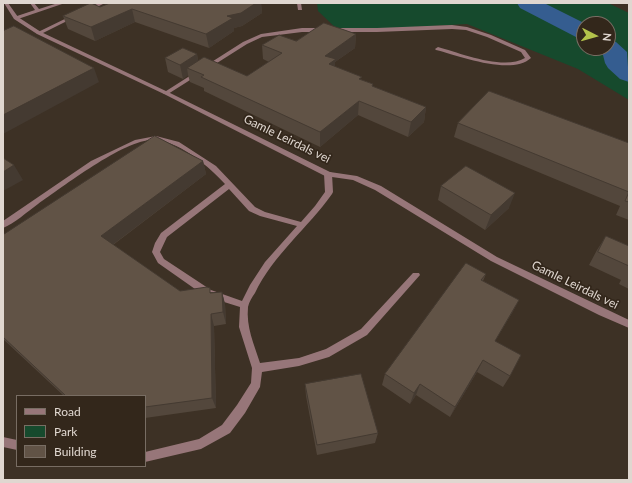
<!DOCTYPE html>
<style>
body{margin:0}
#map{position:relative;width:632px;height:483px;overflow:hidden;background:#3d3125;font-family:Lato,sans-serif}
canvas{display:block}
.frame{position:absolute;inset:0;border:4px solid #e0d7d0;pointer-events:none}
.legend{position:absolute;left:16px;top:395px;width:130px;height:72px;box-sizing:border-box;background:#33271b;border:1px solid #786d63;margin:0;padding:5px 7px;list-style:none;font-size:12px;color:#e0d7d0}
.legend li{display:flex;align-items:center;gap:8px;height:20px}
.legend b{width:20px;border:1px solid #786d63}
.north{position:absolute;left:576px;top:16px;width:40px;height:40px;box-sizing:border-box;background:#33271b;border:1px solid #786d63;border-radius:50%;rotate:96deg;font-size:11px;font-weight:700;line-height:16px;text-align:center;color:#e0d7d0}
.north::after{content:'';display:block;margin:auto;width:14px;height:18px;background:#b3c24b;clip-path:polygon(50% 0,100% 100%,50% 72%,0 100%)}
</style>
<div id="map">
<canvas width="632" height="483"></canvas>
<div class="frame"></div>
<ul class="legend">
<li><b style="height:5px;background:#977679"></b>Road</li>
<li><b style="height:11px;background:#164a2d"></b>Park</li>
<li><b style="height:11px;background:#615346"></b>Building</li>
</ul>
<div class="north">N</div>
</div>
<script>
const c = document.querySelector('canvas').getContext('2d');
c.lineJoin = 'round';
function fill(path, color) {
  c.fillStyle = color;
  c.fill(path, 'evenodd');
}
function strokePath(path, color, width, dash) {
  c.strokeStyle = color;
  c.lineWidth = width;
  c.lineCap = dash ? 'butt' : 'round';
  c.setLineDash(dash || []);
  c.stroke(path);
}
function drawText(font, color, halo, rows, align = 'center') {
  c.font = font + ' Lato,sans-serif';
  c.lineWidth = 3.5;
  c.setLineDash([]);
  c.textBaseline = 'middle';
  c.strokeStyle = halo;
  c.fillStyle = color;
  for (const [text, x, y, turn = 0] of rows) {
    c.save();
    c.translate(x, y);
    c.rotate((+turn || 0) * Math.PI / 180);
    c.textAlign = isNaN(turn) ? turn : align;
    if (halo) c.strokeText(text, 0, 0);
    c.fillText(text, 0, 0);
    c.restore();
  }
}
const green = new Path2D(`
 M 317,3 L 608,3 L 629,13 L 629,100 L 578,69 L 467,24 L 339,31 L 318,11 ZM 584,24 L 608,24 L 608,48 L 584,48 Z`);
const river = new Path2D(`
 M 517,3 L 544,3 L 586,24 L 584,24 L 584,39 L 576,37 L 520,8 Z
 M 608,40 L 616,42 L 627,52 L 629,82 L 620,79 L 608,68 L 605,63 L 603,55 L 597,48 L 608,48 Z`);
const service = new Path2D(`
 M 30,3 L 34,3 L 39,9 L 58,3 L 65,3 L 18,19 L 14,19 L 14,17 L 35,10 Z
 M 99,3 L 105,3 L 89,11 L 85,10 Z
 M 297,3 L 301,3 L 302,10 L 298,10 Z
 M 73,15 L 77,16 L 41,34 L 36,33 Z
 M 452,25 L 467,27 L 491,35 L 525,50 L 531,58 C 511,76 460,56 436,50 L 435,49 L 438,47 C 460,53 504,71 525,58 L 521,52 L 487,37 L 466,30 L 452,29 L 377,32 L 302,32 L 262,37 L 247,44 L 168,94 L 164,94 L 163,93 L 243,42 L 261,34 L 302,28 L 377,28 Z
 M 156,136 L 179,142 L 216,166 L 255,207 L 265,212 L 301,222 L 315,206 L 325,192 L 324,174 L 325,172 L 331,172 L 332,174 L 333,192 L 332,194 C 308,228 273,255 255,293 C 252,297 249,302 248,307 C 246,327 254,344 260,363 L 299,358 L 326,349 L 361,329 L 413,273 L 419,273 L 420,275 L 367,335 L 329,357 L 299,366 L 262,372 L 260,387 L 245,413 L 230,433 L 201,449 L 145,462 L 145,452 L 199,439 L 222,425 L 237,405 L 251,383 L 252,368 L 239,327 L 240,307 L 205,296 L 158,263 L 152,252 L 155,243 L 161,233 L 225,184 C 208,166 183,144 157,140 C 128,136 63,187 38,204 C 28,211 14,224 3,228 L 3,221 L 91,161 L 135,140 ZM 229,189 L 249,211 L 260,216 L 297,226 L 265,262 L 250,285 L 242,301 L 211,290 L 164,259 L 160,252 L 167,237 Z
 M 3,437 L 17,440 L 17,450 L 3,447 Z`);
const minor = new Path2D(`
 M 4,3 L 8,3 L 18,17 L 41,32 L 168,92 L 330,172 L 357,176 L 381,186 L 497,257 L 629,320 L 629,328 L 599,315 L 491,261 L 375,190 L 353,180 L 325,176 L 164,94 L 37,34 L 14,19 Z`);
const wall = new Path2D(`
 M 110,3 L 261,3 L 262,13 L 242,26 L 234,28 L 234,31 L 209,48 L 135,22 L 95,41 L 68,29 L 63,16 L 100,7 Z
 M 356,34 L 355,48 L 335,62 L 335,67 L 362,80 L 373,84 L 373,87 L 426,107 L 424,122 L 408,137 L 358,115 L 320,147 L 204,91 L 204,88 L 190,82 L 188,75 L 183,79 L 168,72 L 165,58 L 197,54 L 198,61 L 247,76 L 269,62 L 263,59 L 262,45 Z
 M 458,123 L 629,143 L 629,220 L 616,215 L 620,206 L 454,137 Z
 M 203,161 L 206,174 L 113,245 L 180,291 L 211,292 L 222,292 L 225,304 L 226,324 L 214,326 L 216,408 L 145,418 L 145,396 L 64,396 L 3,339 L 3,235 Z
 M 441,186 L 509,208 L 485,230 L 438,200 Z
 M 606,236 L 629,246 L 629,289 L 619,284 L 621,280 L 589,265 L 597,250 Z
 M 486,274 L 483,281 L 519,300 L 512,313 L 495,341 L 510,376 L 503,387 L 477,372 L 450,417 L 416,395 L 410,404 L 382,385 L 385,374 Z
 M 305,384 L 378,433 L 375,443 L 317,455 L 306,396 Z`);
const shadedWall = new Path2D(`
 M 256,3 L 261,3 L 262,13 L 242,26 L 234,28 L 234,31 L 209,48 L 206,34 L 227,16 Z
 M 132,9 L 135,22 L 95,41 L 91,27 Z
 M 356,34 L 355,48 L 335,62 L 335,74 L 328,79 L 325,56 Z
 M 197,54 L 199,68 L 187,68 L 188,75 L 183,79 L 180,65 Z
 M 94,68 L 99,82 L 3,134 L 3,115 Z
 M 359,101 L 358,115 L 320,147 L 320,132 Z
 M 426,107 L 424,122 L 408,137 L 411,122 Z
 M 203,161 L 206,174 L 107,249 L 101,236 Z
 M 14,165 L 23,180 L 3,191 L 3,172 Z
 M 515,193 L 509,208 L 485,230 L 491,215 Z
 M 222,292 L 225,304 L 226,324 L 223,312 Z
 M 519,300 L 512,313 L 488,353 L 495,341 Z
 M 211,314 L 214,326 L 216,408 L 212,398 Z
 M 483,360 L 477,372 L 450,417 L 455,407 Z
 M 420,384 L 416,395 L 410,404 L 414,393 Z`);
const building = new Path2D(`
 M 91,3 L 100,7 L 110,3 L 256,3 L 241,13 L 227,16 L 233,18 L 206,34 L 132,9 L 91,27 L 63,16 Z
 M 324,23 L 356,34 L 325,56 L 336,59 L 329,64 L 362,77 L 359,79 L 373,84 L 372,86 L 426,107 L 411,122 L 359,101 L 320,132 L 201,77 L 204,75 L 187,68 L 204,57 L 247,76 L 282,53 L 262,45 L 279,35 L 296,41 Z
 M 14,26 L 94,68 L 3,115 L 3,31 Z
 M 183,48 L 197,54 L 180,65 L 165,58 Z
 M 489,91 L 629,143 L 629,202 L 625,201 L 629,192 L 458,123 Z
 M 155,136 L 203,161 L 101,236 L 180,291 L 207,287 L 210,288 L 210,293 L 222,292 L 223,312 L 211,314 L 212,398 L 145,407 L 145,396 L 66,396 L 3,337 L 3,235 Z
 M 3,158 L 14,165 L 3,172 Z
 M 466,166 L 515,193 L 491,215 L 441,186 Z
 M 606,236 L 629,246 L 629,266 L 598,252 Z
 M 466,263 L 486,274 L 481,280 L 519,300 L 495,341 L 521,355 L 510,376 L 483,360 L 455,407 L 420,384 L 414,393 L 385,374 Z
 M 361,374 L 378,433 L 317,445 L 305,384 Z`);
const streetNames = [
 ["Gamle Leirdals vei",287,139,26],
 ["Gamle Leirdals vei",575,285,26]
];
fill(green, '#164a2d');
fill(river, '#355d90');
fill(service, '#977679');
fill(minor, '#977679');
fill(wall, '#53473c');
fill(shadedWall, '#443a31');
fill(building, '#615346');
strokePath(building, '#443a31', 1);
drawText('12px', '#e0d7d0', '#33271b', streetNames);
</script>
